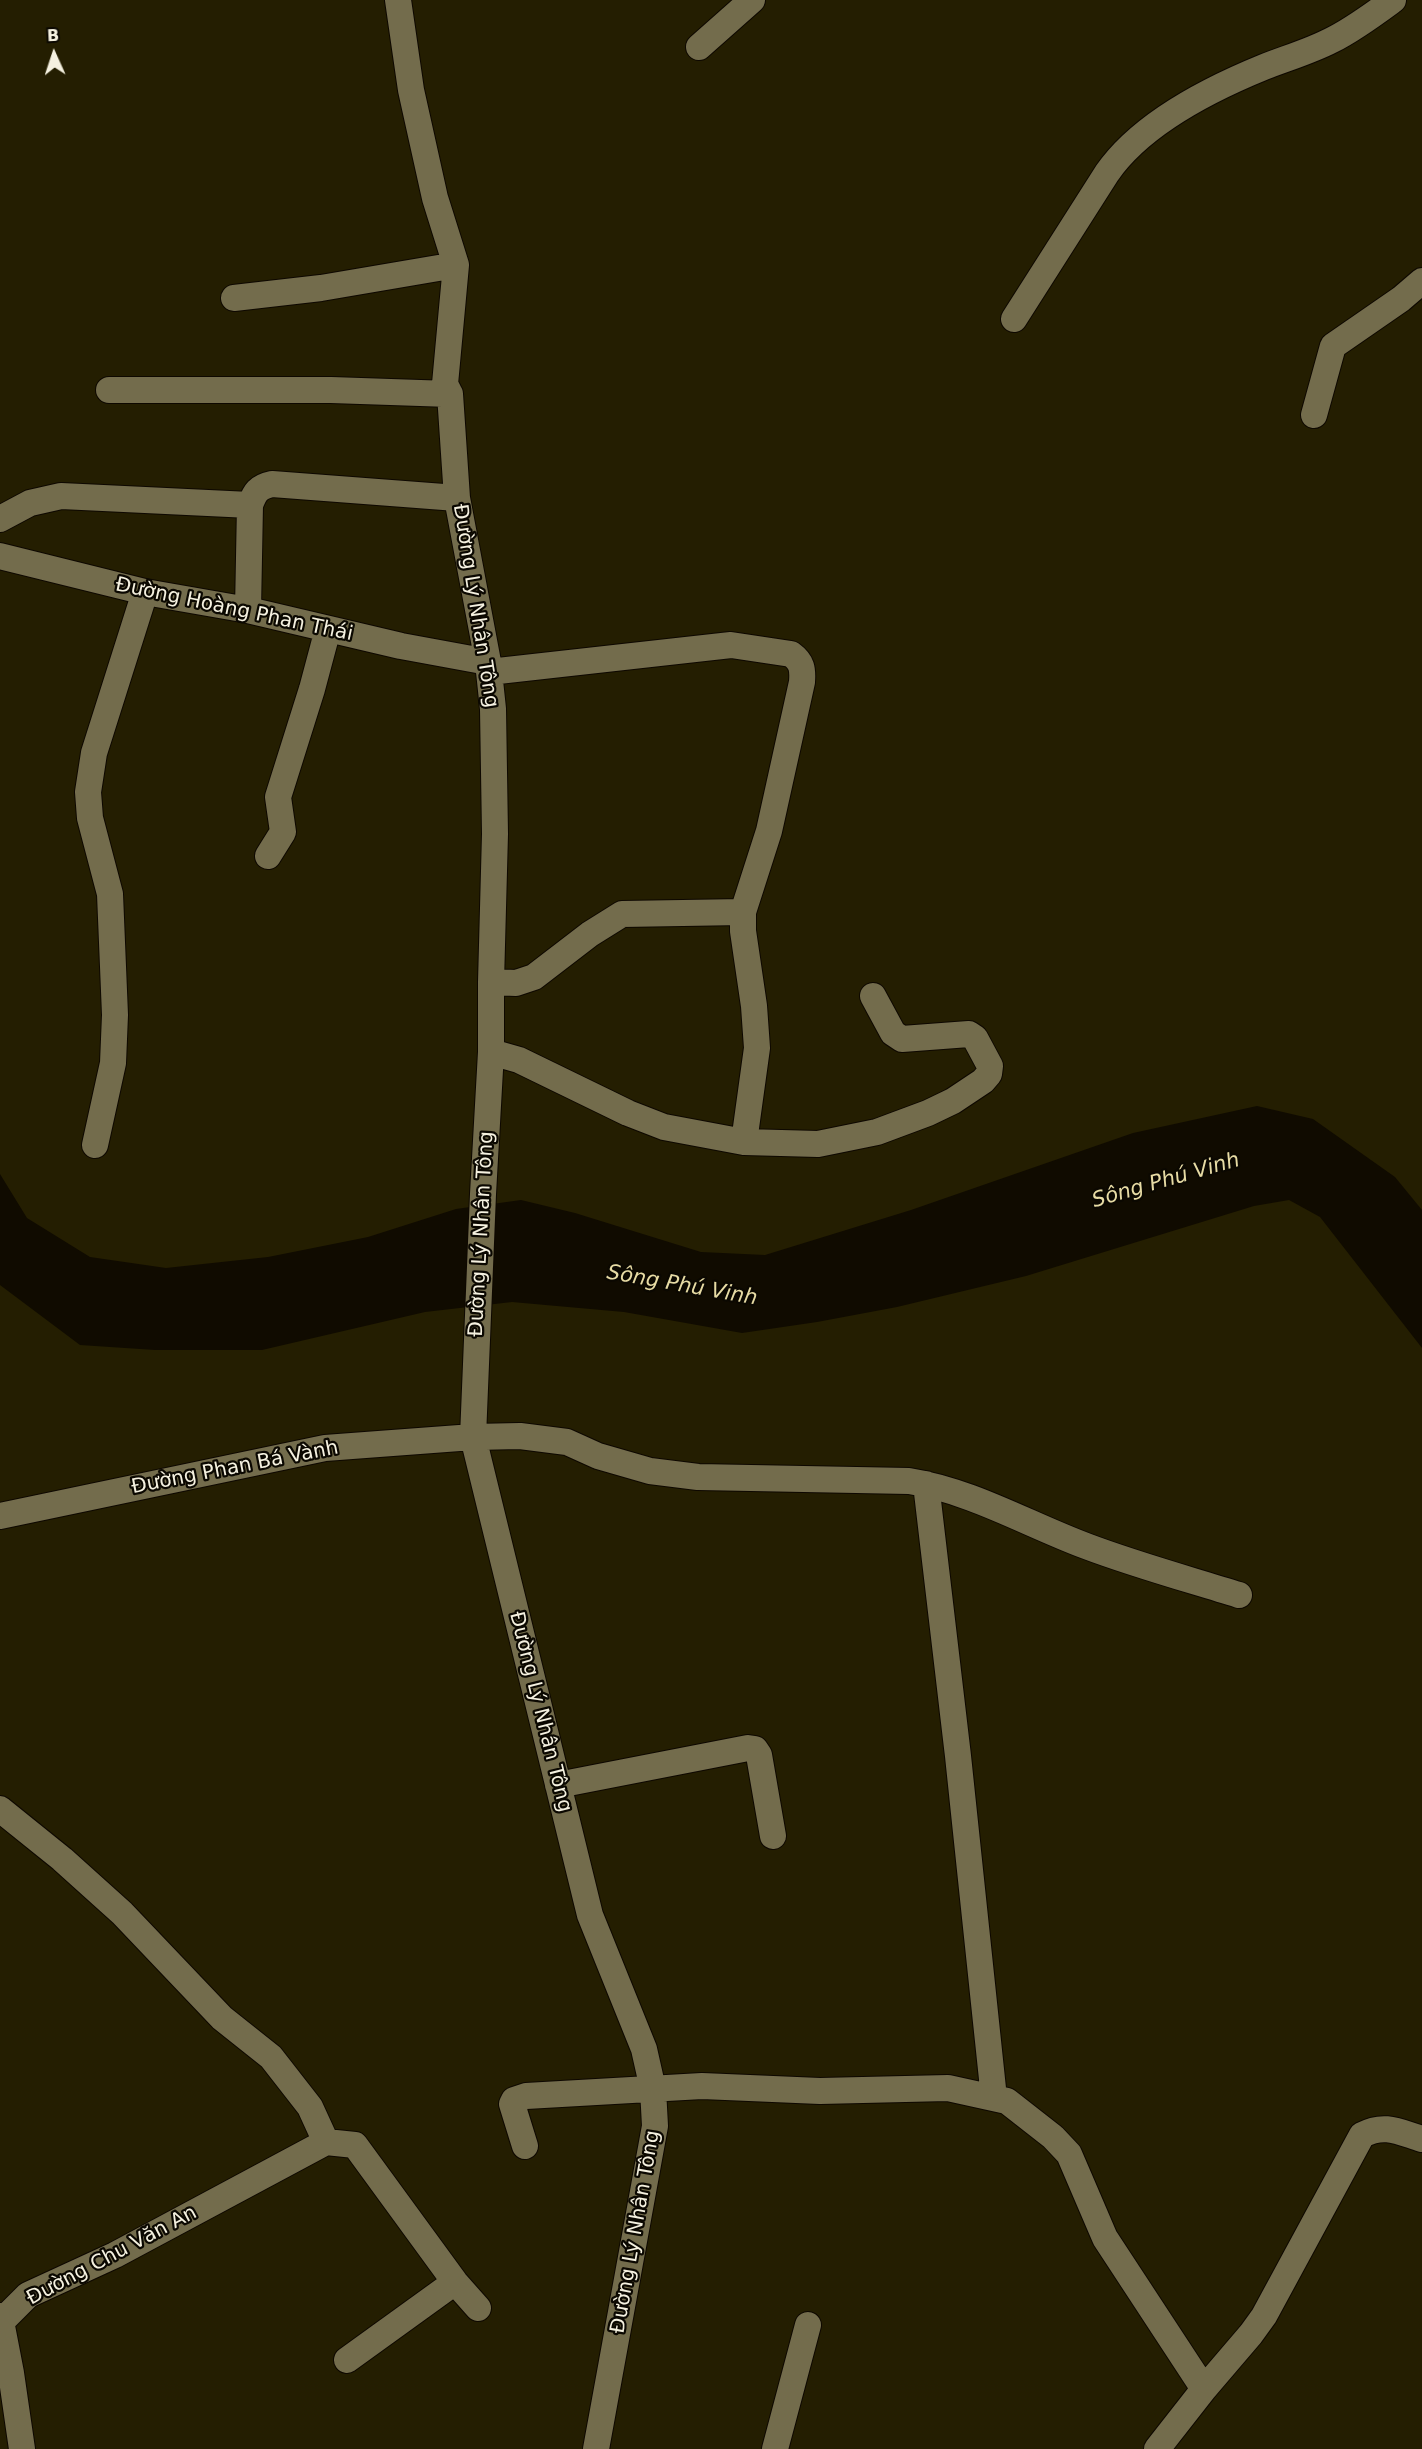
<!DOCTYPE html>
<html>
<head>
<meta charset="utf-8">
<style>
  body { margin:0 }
  #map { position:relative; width:1422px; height:2449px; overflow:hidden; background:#241e01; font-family:"DejaVu Sans",sans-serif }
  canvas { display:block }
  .north { position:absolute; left:24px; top:24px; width:60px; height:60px; -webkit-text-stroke:4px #0b0801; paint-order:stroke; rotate:357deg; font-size:16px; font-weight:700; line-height:24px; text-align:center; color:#f5f1e0 }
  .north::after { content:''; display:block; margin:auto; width:21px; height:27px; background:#f5f1e0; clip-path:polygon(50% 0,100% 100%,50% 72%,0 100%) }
</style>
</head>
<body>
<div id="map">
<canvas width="1422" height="2449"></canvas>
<div class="north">B</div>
</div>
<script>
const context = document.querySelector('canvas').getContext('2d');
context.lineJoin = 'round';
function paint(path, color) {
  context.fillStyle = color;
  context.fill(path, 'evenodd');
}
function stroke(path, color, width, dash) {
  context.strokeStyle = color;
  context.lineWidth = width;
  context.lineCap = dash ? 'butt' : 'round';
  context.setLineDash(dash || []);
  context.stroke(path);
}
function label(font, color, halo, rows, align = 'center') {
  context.font = font + ' "DejaVu Sans",sans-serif';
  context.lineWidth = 4.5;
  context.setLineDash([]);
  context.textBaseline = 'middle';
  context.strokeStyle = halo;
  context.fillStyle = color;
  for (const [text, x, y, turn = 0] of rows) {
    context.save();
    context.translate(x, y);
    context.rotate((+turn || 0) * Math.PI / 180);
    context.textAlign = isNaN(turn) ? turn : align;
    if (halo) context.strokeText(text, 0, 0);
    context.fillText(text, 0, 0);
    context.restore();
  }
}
const water = new Path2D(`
  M1257,1106L1313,1119L1395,1177L1422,1210V1348L1320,1217L1289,1200L1254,1206L1026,1276L897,1307L817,1322L742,1333L624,1312L512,1302L425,1312L262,1350H155L80,1345L0,1285V1174L27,1218L90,1257L166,1268L268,1257L368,1237L456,1209L521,1200L575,1213L701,1252L765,1255L911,1210L1133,1133Z`);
const minor = new Path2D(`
  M398,0L411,90L435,198L456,265L445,384L450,394L457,498L488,662L493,709L495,834L491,982V1052L483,1194L473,1437L590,1915L644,2049L653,2089L655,2126L596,2449
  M699,47L752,0
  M234,298L321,288L456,265
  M1014,319L1107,173C1141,124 1210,89 1264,67C1287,58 1311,51 1332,40C1354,29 1374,14 1393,0
  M109,390H331L450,394
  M1314,415L1333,346L1401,299L1422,281
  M0,519L30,503L61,496L250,505
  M0,556L145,592L248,610L401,646L488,662
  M248,610L250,505C255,492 258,487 272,484L457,498
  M489,672L731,645L791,654C802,662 803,669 802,682L769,831L743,912V931L754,1006L757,1048L744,1142
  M268,856L283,832L278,797L312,689L328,629
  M491,982L516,983L534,977L590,934L622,914L743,912
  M491,1052L519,1060L628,1113L664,1127L744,1142L818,1144L877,1132L928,1113L953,1101L983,1081L989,1074L990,1066L975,1038L969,1034L902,1039L893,1033L873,996
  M95,1145L113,1063L115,1015L110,894L90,818L88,792L94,753L145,592
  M926,1484L958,1756L994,2098
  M0,1516L325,1448L473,1437L520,1436L567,1442L598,1456L650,1471L698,1477L909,1481C972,1491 1027,1524 1086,1546C1136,1565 1188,1579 1239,1595
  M558,1785L748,1748L755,1749L759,1755L773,1836
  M0,1809L62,1859L122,1913L222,2018L271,2057L310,2107L326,2142
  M525,2146L512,2104L514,2100L526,2096L702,2086L820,2091L948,2088L1007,2101L1053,2137L1069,2154L1105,2238L1204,2389
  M0,2316L11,2373L22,2449
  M1,2322L28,2295L115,2255L326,2142L355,2145L455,2282L478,2308
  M347,2360L455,2282
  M775,2449L808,2325
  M1157,2449L1204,2389L1251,2334L1264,2316L1362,2135C1385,2123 1399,2132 1422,2139`);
const streetNames = [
  ["Đường Lý Nhân Tông",475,606,81],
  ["Đường Hoàng Phan Thái",234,610,12],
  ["Đường Lý Nhân Tông",482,1234,-87],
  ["Đường Phan Bá Vành",235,1468,-11],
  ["Đường Lý Nhân Tông",540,1712,76],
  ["Đường Lý Nhân Tông",636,2232,-80],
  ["Đường Chu Văn An",112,2256,-28]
];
const waterNames = [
  ["Sông Phú Vinh",1166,1181,-16],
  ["Sông Phú Vinh",682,1286,10]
];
paint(water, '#100b00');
stroke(minor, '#0e0800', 28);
stroke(minor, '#736c4c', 26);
label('20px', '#f5f1e0', '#0b0801', streetNames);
label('italic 21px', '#e7dba4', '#0b0801', waterNames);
</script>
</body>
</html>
